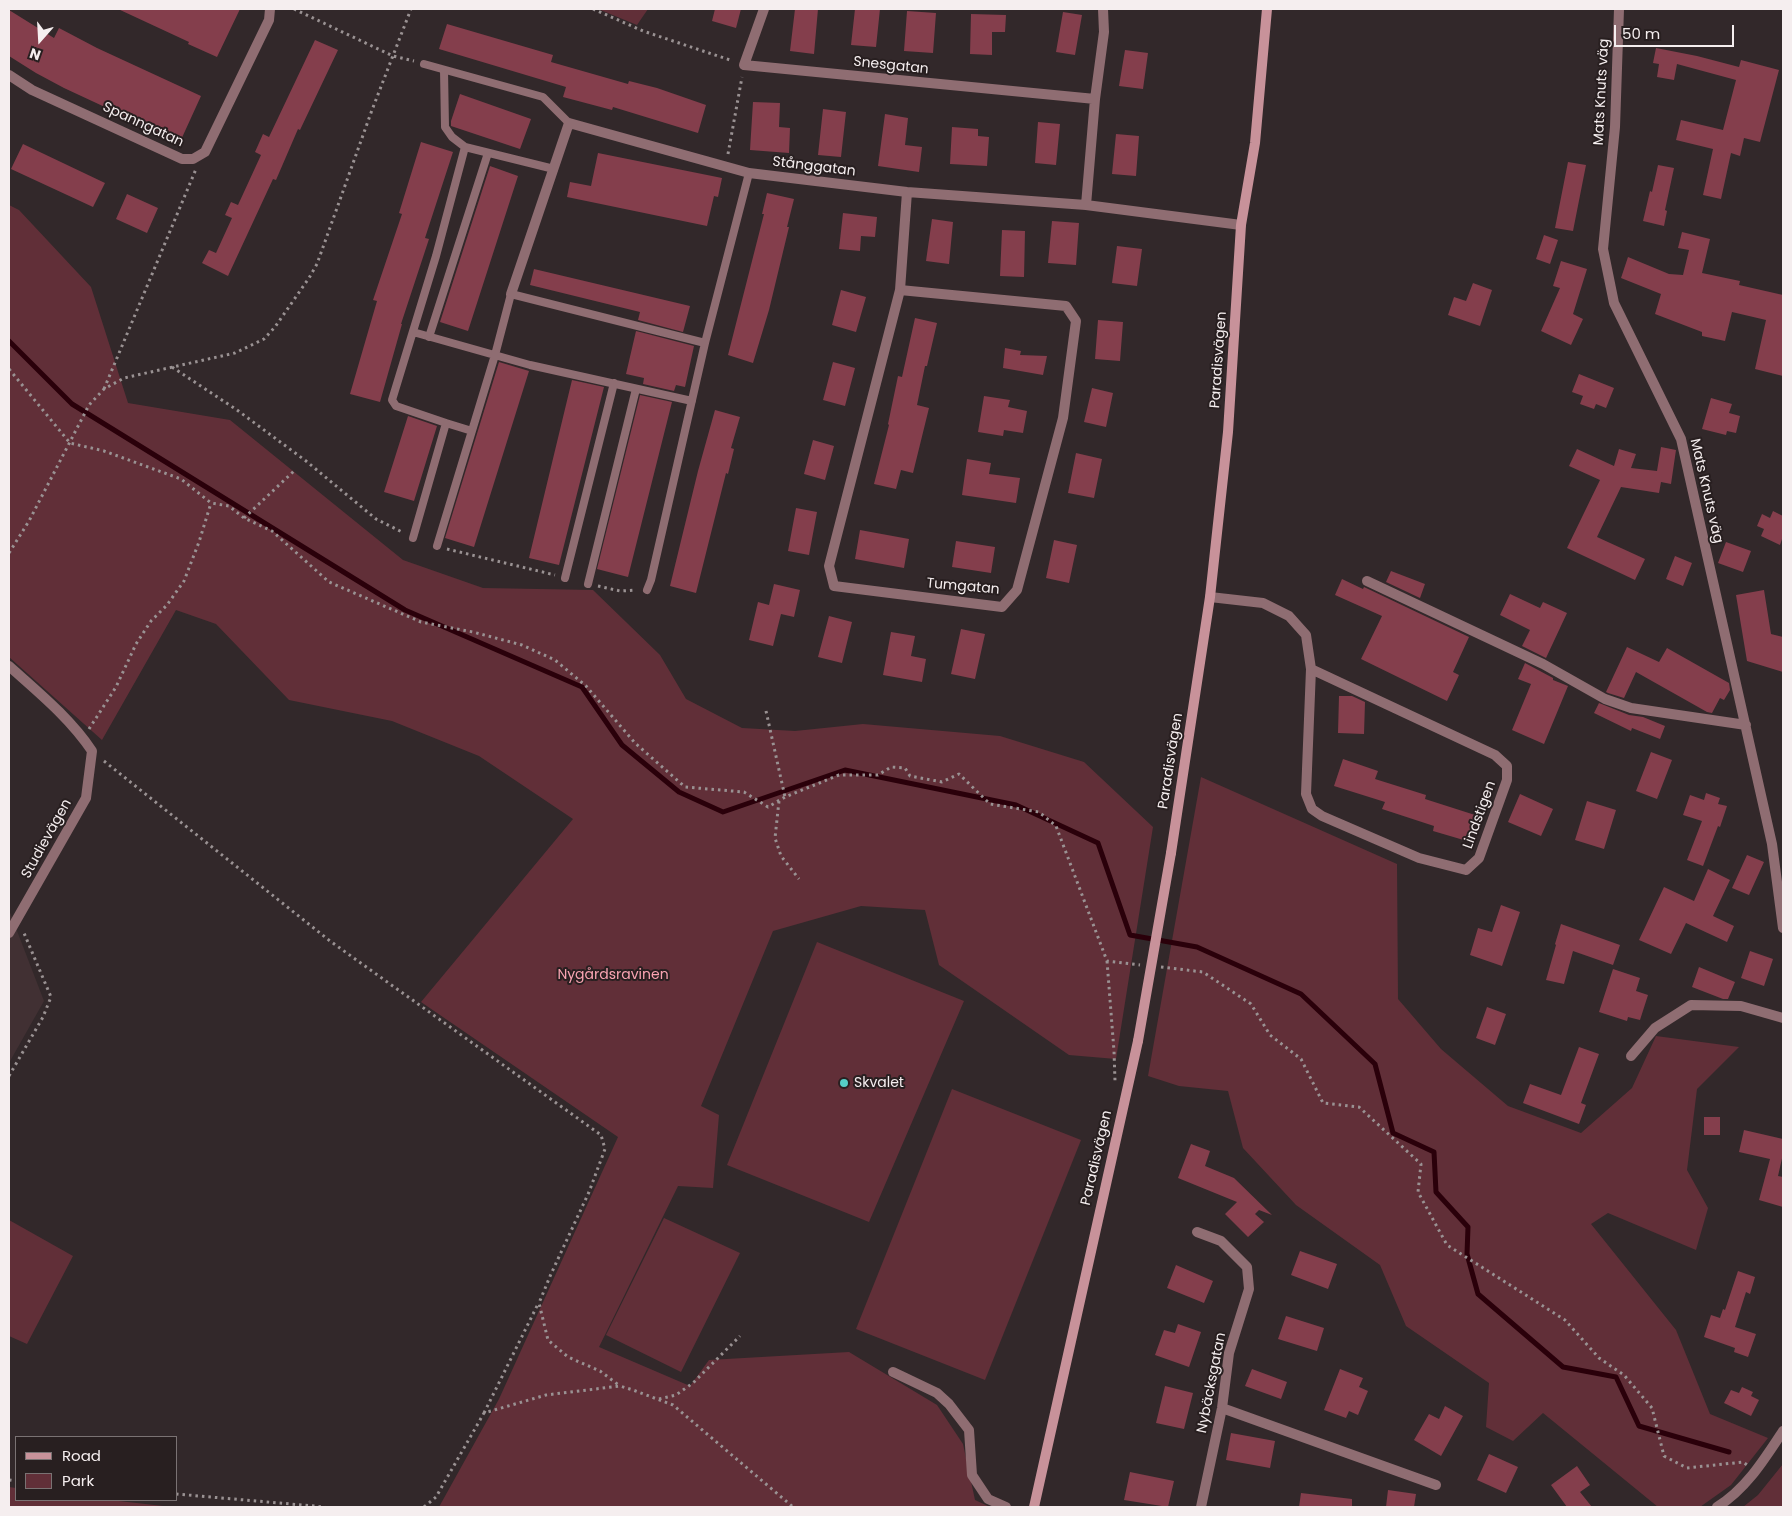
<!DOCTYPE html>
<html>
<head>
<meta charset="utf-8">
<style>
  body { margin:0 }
  #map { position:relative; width:1792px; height:1516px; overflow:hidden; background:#32282a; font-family:Poppins,sans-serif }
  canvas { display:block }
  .frame { position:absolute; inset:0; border:10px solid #f5eeef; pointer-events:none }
  .legend { position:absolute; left:15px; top:1436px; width:162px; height:65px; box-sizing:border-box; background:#281f20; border:1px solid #7a7273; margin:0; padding:6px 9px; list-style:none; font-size:15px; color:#f5eeef }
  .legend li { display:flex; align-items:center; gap:10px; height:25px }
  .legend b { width:25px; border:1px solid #7a7273 }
  .north { position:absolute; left:15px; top:15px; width:50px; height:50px; -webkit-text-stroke:4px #281f20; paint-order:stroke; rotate:199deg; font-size:14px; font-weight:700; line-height:20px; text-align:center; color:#f5eeef }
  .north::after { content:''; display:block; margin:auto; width:18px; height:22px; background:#f5eeef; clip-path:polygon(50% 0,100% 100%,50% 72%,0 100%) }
  .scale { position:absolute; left:1614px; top:25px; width:120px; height:22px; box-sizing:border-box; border:2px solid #f5eeef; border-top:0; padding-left:6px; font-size:15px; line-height:18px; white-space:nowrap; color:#f5eeef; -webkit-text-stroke:4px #281f20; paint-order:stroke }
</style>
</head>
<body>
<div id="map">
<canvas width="1792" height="1516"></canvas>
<div class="frame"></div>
<ul class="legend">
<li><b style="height:6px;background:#c8929a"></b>Road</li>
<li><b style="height:14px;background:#612f38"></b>Park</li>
</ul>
<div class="north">N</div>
<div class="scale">50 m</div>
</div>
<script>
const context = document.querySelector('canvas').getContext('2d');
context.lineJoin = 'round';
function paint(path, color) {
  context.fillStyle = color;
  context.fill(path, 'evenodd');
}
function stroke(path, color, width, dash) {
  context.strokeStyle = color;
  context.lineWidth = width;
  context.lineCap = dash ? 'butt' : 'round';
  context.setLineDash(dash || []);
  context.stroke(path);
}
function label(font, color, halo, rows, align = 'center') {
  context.font = font + ' Poppins,sans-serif';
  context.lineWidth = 4;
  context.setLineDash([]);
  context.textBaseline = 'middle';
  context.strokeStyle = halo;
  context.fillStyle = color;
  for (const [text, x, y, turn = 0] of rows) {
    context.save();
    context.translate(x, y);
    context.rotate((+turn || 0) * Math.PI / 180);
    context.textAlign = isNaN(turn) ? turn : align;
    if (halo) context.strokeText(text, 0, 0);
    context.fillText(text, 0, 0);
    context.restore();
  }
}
const built = new Path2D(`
  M9,910L44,1001L9,1063Z`);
const green = new Path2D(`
  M598,9H648L637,25Z
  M9,205L19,210L91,287L128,403L230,420L403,560L483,588L593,590L660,655L686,699L742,728L795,731L863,724L1000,736L1084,762L1153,827L1116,1059L1069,1055L939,965L925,910L861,906L773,931L701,1106L719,1115L713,1188L678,1186L599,1347L690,1386L709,1360L849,1352L937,1405L963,1444L975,1500L990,1507H439L499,1399L618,1137L421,1002L573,819L479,756L392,721L289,700L216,624L176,610L102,740L9,657Z
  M1201,777L1397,864L1398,999L1441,1049L1508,1106L1581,1133L1632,1088L1656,1036L1739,1047L1697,1089L1687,1170L1708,1208L1696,1250L1608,1213L1591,1224L1676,1330L1710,1414L1768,1438L1731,1485L1700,1507H1658L1543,1413L1513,1441L1486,1427L1489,1383L1406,1326L1380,1265L1296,1205L1243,1148L1228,1091L1179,1086L1148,1076Z
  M817,942L964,1001L869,1222L727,1165Z
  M952,1089L1081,1140L985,1380L856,1329Z
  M664,1218L740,1253L681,1372L606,1335Z
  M9,1220L73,1256L27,1344L9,1336Z
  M1783,1464V1507H1743L1758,1495Z
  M9,1487L16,1488V1500H110L172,1507H9Z`);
const stream = new Path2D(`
  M9,341L72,404L405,610L582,687L622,745L679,792L723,812L845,770L1016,805L1098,843L1130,935L1197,947L1301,994L1375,1064L1393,1133L1434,1152L1436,1192L1468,1227L1467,1254L1478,1294L1563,1367L1616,1377L1639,1426L1729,1452`);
const building = new Path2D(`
  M118,9H240L217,57L188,44L189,42Z
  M715,9H741L736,28L712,21Z
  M795,9H818L814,54L790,51Z
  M855,9H880L876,47L851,45Z
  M9,10L54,38L59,28L97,48L201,96L180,142L64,88L36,73L9,56Z
  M907,11L936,13L933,53L904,51Z
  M1063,12L1082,15L1075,55L1056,52Z
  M971,14L1006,15L1005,32H992V55L970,54Z
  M447,24L553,55L551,62L628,84L629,81L657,88L706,105L698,133L613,107L612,110L563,97L566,87L439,49Z
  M315,40L338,50L300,130L298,129L276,180L273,179L228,276L202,263L209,250L216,253L232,218L225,215L231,202L238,205L261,155L255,152L263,134L269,137Z
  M1656,48L1697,56L1739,67L1741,60L1779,70L1760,142L1744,138L1740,156L1731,153L1721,199L1703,195L1713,149L1676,140L1681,120L1723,130L1736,80L1677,64L1674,80L1657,77L1659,64L1653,63Z
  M1125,50L1148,53L1143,89L1119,86Z
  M460,94L531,119L520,149L451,126V121Z
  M753,102L780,103L779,127L790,128L789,153L750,150Z
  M823,109L846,112L841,157L818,155Z
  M885,114L908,118L905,145L922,147L919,172L878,166Z
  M1038,122L1060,124L1056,165L1035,163Z
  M952,127L978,129V136L989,137L987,166L950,164Z
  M1116,134L1139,136L1136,176L1112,174Z
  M421,142L453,152L425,238L429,239L401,324H402L380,402L350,394L377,301L373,300L402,214L399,213Z
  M23,144L105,183L93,207L11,169Z
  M598,153L722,178L718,197L714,196L707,226L567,197L570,182L591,186Z
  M1568,162L1586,165L1573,231L1555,228Z
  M1658,165L1674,168L1665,210L1667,211L1664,226L1643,221L1650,191L1652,192Z
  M490,166L518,176L468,331L440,322Z
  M767,193L794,199L787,227H789L769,310L753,363L728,355L764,214H762Z
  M127,194L158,208L147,233L116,219Z
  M843,213L877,217L875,237L861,236L860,251L839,249Z
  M932,219L953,222L949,264L926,261Z
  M1052,221L1079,223L1076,265L1048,263Z
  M1002,230L1025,231L1024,277L1000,276Z
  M1682,232L1710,239L1702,273L1740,281L1739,285L1783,295V376L1755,369L1766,320L1732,312L1725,341L1702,336V332L1655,314L1661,294L1621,278L1628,257L1669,274L1683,275L1689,250L1678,248Z
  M1544,235L1558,240L1550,264L1536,259Z
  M1117,246L1142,249L1137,286L1112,283Z
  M1561,261L1587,269L1573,314L1583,319L1571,345L1541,331L1560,288L1553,286Z
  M534,269L690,306L683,332L638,320L640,312L530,285Z
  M1473,283L1492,290L1480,326L1448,315L1454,297L1466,301Z
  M841,290L866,297L856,332L832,325Z
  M915,318L937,323L927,366H925L917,405L929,408L913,473L901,470L896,489L874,484L889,425L888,424L898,376L902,377Z
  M1098,320L1123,322L1120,361L1095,359Z
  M636,331L694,346L685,387L676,385L674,391L643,384L644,378L626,374Z
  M1005,348L1021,351L1020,355L1047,356L1043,375L1003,368Z
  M499,362L529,371L474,547L445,538Z
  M833,362L855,368L845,406L823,400Z
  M1579,374L1614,388L1606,408L1596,404L1594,409L1580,404L1583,396L1572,392Z
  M572,380L604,387L559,565L529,558Z
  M1092,388L1113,393L1106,427L1084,422Z
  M640,395L672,402L628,577L597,569Z
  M984,396L1010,400L1008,407L1027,411L1023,433L1004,430L1003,436L978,432Z
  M1711,398L1732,404L1729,413L1740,416L1736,433L1727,431L1726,435L1702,429Z
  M715,410L740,417L731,448L734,449L728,474L726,473L696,593L670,586L698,471Z
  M408,416L437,426L414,501L384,492Z
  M813,440L834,446L825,480L804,474Z
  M1661,447L1676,450L1671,484L1661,482L1659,493L1621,487L1597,537L1645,559L1635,580L1567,548L1600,480L1569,466L1577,449L1614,466L1619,449L1636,454L1631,468L1657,471Z
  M1076,453L1102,459L1094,498L1068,493Z
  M967,459L991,463L989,474L1020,478L1016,503L962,495Z
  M796,508L817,512L809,555L788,551Z
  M1773,511L1783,516V536L1780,545L1761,536L1764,529L1757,526L1762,514L1770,518Z
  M860,530L909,539L904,568L855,559Z
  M1054,540L1077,545L1069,583L1046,578Z
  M956,541L995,547L991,573L952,567Z
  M1726,542L1751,551L1743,572L1718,563Z
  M1675,556L1692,563L1683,586L1666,579Z
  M1391,571L1425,584L1420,598L1386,582Z
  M1342,579L1363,589L1364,587L1469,637L1453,672L1459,675L1447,701L1361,659L1382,616L1335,595Z
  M774,584L800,590L794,617L781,614L773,646L749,640L758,602L769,605Z
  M1764,590L1771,634L1783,637V672L1747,661L1736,595Z
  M1510,594L1540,608L1543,602L1567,613L1546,658L1522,646L1530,630L1500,615Z
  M829,616L852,622L842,663L818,657Z
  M961,629L985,634L975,679L951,674Z
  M891,632L915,636L911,656L926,659L922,682L883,675Z
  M1627,647L1659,662L1667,648L1729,683L1730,690L1724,700L1720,698L1712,713L1707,712L1636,672L1624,698L1608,693L1606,692Z
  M1525,663L1553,678V680L1568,686L1544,744L1512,730L1531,684L1518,679Z
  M1339,696H1352L1365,702L1364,734L1338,733Z
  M1599,703L1629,715L1643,717L1665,726L1660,739L1632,728L1631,731L1594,713Z
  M1651,752L1672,760L1657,799L1636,791Z
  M1343,759L1378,771L1375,779L1426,795L1425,799L1475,815L1467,841L1433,831L1434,826L1382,809L1385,802L1334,786Z
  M1706,793L1720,798L1718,804L1727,806L1720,827L1718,826L1703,866L1687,860L1702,821L1683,815L1690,795L1704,800Z
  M1520,794L1553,809L1541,836L1508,822Z
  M1587,801L1616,810L1604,849L1575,840Z
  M1747,855L1764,862L1749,895L1732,888Z
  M1708,869L1730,880L1713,916L1734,926L1727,942L1686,923L1671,954L1639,940L1664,887L1694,901Z
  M1501,905L1520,912L1502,966L1470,955L1478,928L1492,932Z
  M1561,924L1620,945L1613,965L1573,951L1564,984L1546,980L1556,945L1555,944Z
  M1750,951L1773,959L1764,986L1741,978Z
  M1699,967L1735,982L1728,999H1723L1692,987Z
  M1613,969L1640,978L1636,991L1648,995L1640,1020L1628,1017L1627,1021L1599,1012Z
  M1487,1007L1506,1014L1495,1045L1476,1038Z
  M1579,1047L1599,1054L1581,1103L1586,1105L1579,1124L1523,1103L1530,1084L1561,1095Z
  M1704,1117H1720V1135H1704Z
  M1744,1130L1783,1139V1154L1778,1176L1783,1177V1207L1759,1200L1770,1159L1739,1152Z
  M1191,1144L1210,1151L1205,1166L1234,1178L1272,1215L1259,1210L1255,1214L1264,1222L1248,1237L1225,1214L1237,1202L1178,1178Z
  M1300,1251L1337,1264L1328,1289L1291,1275Z
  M1176,1265L1213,1281L1204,1303L1167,1288Z
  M1738,1271L1755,1277L1750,1294L1746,1292L1735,1327L1756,1334L1748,1357L1734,1352L1735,1348L1704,1337L1711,1315L1720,1318L1723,1309L1725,1310Z
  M1286,1316L1324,1328L1317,1351L1278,1339Z
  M1178,1324L1201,1332L1189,1367L1155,1355L1164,1330L1175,1333Z
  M1252,1369L1287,1382L1281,1399L1245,1386Z
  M1340,1369L1363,1378L1359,1387L1368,1391L1358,1415L1349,1411L1346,1418L1324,1410Z
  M1165,1386L1193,1393L1184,1429L1156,1423Z
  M1742,1387L1753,1392L1751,1396L1759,1400L1751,1416L1724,1403L1731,1390L1739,1393Z
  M1445,1406L1463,1416L1441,1456L1414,1440L1429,1414L1439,1419Z
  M1231,1433L1275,1441L1270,1468L1226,1460Z
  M1489,1454L1518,1467L1506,1493L1477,1480Z
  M1577,1466L1590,1485L1580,1492L1592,1507H1567L1551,1485Z
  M1130,1472L1174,1481L1168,1507L1124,1500Z
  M1388,1490L1416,1494L1414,1507H1386Z
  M1301,1493L1352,1499V1507H1299Z`);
const path = new Path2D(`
  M294,9L393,56L414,61
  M593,9L643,31L733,61
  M728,154L742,77
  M172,367L237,410L306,461L376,519L404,533
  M9,369L70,443L104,451L181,479L211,503L229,506L244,518L272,531L329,582L421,622L473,632L522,645L555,660L586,686L635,743L685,787L744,792L768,807L785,797L839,775H878L891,767L905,768L910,776L942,782L959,774L990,804L1039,812L1056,826L1107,961L1140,965
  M104,389L196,169
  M244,518L294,471
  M447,549L555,575
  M9,553L29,521L89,405L104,389L124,378L235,353L264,339L275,327L309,278L317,264L372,110L411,9
  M598,586L620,591L636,590
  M766,711L785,797
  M89,729L116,687L136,644L151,621L167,605L184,581L199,542L211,503
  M104,761L330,941L601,1135L605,1149L589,1192L551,1274L539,1303L548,1340L568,1357L600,1371L620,1386
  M779,801L775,838L781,856L799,879
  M1107,961L1114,1051L1115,1081
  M1161,967L1203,972L1251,1004L1270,1035L1301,1059L1323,1103L1359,1107L1421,1164L1418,1192L1447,1245L1565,1320L1599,1358L1624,1375L1652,1408L1664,1456L1687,1468L1743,1462L1747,1465
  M9,1076L43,1017L51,997L24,933
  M659,1399L676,1395L693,1383L740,1336
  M484,1413L538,1304
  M9,1480L16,1481
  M176,1494L325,1507
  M424,1507L436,1497L484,1413L546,1395L620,1386L633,1390L673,1405L793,1507`);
const lane = new Path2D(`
  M424,64L543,97L569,123
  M444,70L445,127L452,137L465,147L436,256L392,400L396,406L446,423
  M465,147L554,169
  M413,332L530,365L692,401
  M429,337L488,153
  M413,538L446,423L472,431
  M437,546L495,355L511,294L705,343
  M565,578L614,383
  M588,584L636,389
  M647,590L651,580L705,343L749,173`);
const street = new Path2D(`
  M764,9L744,65L1095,99
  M1619,9L1615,127L1603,249L1614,303L1681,439L1772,844L1783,928
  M9,75L32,90L182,159H193L205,152L269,20L270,9
  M1086,205L1095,99L1104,32L1103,9
  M900,290L829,566L834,586L1002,607L1017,590L1063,418L1076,321L1066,306L900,290L907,192
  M511,294L569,123L749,173L907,192L1086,205L1241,225
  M1367,581L1543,664L1605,699L1631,708L1746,725
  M1210,597L1263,603L1289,616L1306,635L1311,669L1306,794L1312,809L1322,816L1419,858L1466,870L1479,858L1507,780V766L1495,755L1311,669
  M9,666C38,692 70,718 92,751L86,798L9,933
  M1631,1056L1655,1028L1691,1005L1741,1006L1783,1018
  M1197,1232L1221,1241L1247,1267L1249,1289L1229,1353L1222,1408L1201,1507
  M893,1372L937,1393L949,1404L969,1430L972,1475L988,1499L1006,1507
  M1222,1408L1436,1485
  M1717,1507C1746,1489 1764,1460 1783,1431`);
const secondary = new Path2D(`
  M1171,853L1210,597L1228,432L1241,225L1255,143L1267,9
  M1034,1507L1138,1041`);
const secondaryBridge = new Path2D(`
  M1138,1041L1171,853`);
const markers = [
  [844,1083,5,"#55cec6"]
];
const streetNames = [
  ["Snesgatan",891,66,6],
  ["Mats Knuts väg",1602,92,-87],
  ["Spanngatan",143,125,25],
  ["Stånggatan",814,167,7],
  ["Paradisvägen",1219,360,-86],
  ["Mats Knuts väg",1706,491,77],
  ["Tumgatan",963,587,5],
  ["Paradisvägen",1171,761,-81],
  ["Lindstigen",1480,815,-70],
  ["Studievägen",47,839,-61],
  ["Paradisvägen",1097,1158,-77],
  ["Nybäcksgatan",1212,1383,-79]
];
const parkNames = [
  ["Nygårdsravinen",613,975]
];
const poiNames = [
  ["Skvalet",854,1083]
];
paint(built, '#413033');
paint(green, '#612f38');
stroke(stream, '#2a000a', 5);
paint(building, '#843e4c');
stroke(path, '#9a9293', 3, [2.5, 4]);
stroke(lane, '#8f6d72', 8);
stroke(street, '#8f6d72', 10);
stroke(secondary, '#c8929a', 10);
stroke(secondaryBridge, '#c8929a', 10);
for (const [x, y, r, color] of markers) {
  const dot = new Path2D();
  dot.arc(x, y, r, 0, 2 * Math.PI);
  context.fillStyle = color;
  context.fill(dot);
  stroke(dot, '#281f20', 2);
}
label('14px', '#f5eeef', '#281f20', streetNames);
label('14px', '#f8a3b1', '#281f20', parkNames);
label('14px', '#f5eeef', '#281f20', poiNames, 'left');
</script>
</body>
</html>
